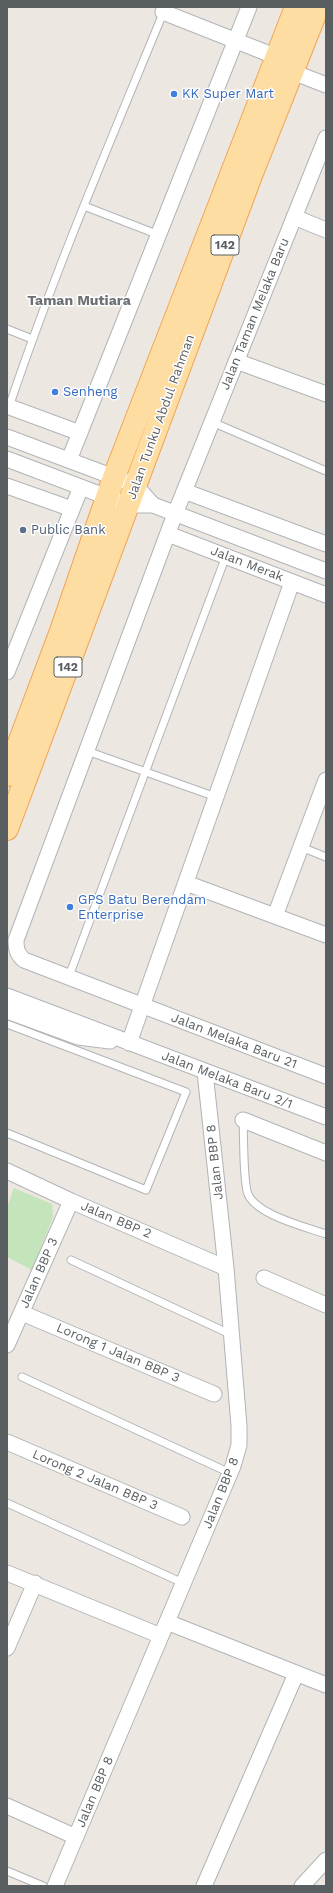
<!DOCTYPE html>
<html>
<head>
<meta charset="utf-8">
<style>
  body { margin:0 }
  #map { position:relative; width:333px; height:1893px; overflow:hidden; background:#ece7e0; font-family:"Work Sans",sans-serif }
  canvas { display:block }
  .frame { position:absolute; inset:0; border:8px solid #595e61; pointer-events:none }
</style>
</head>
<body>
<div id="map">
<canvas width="333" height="1893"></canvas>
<div class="frame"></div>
</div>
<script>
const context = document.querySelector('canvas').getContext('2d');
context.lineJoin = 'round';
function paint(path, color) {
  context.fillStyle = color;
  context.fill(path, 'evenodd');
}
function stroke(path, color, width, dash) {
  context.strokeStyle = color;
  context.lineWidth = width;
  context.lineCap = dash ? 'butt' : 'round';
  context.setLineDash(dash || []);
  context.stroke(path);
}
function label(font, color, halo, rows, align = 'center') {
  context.font = font + ' "Work Sans",sans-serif';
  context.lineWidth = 3;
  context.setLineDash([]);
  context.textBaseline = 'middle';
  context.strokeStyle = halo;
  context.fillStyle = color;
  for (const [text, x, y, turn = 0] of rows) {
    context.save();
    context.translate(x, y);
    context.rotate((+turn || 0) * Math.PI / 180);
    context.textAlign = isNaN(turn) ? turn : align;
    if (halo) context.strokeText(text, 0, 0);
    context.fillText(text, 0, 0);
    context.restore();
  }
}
const green = new Path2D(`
  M14,1188L52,1204L53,1217L32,1270L7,1257V1207Z`);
const service = new Path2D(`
  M84,206L159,235
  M7,329L32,339
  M9,407C54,273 110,142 164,11
  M212,422L326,471
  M87,751L216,797
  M301,847L326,857
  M69,976L226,556
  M7,1024L186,1092L146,1190L7,1133
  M243,1120C244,1141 243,1172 247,1191C252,1214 306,1227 326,1234
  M71,1260L232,1335
  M22,1377L230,1473
  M7,1503L183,1583
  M7,1871L43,1886`);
const minor = new Path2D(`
  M163,12L277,57
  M293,72L326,85
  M326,138L175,514L16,940C16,949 17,954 24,960L326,1076
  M294,217L326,230
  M236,361L326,394
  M7,406L80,433
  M7,437L135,485L153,505
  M7,459L128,505H153L326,571
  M69,460L249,7
  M7,486L72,509
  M184,491L326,544
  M168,534L326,595
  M7,672L81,487
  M186,883L326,935
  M275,916L326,780
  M7,996L326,1117
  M7,1011L78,1037L110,1041
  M129,1043L292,582
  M243,1120L326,1153
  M7,1171L71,1201L226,1268
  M264,1278L326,1305
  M22,1313L214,1394
  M7,1345L71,1201
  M7,1442L182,1517
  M7,1573L161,1636
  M167,1622L326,1685
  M7,1648L35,1583
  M7,1806L76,1837
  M55,1886L233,1466L239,1445V1426L226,1268L205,1072
  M204,1886L296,1674
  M302,1886L326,1860`);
const primary = new Path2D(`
  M7,775L61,631L114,477L296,7
  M7,829L252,173L318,7`);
const markers = [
  [174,94,4,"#3f7fe0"],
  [55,392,4,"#3f7fe0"],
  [23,530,4,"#5c6f8a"],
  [70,907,4,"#3f7fe0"]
];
const shields = [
  [225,245,28],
  [68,667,28]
];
const shieldNames = [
  ["142",225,245],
  ["142",68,667]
];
const shopNames = [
  ["KK Super Mart",182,94],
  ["Senheng",63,392],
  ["GPS Batu Berendam",78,900],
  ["Enterprise",78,915]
];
const streetNames = [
  ["Jalan Taman Melaka Baru",255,314,-68],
  ["Jalan Tunku Abdul Rahman",161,417,-70],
  ["Jalan Merak",247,564,21],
  ["Jalan Melaka Baru 21",234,1041,21],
  ["Jalan Melaka Baru 2/1",227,1080,21],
  ["Jalan BBP 8",215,1162,-96],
  ["Jalan BBP 2",116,1220,23],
  ["Jalan BBP 3",39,1273,-66],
  ["Lorong 1 Jalan BBP 3",118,1353,23],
  ["Lorong 2 Jalan BBP 3",95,1480,23],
  ["Jalan BBP 8",221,1493,-68],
  ["Jalan BBP 8",95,1792,-67]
];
const serviceNames = [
  ["Public Bank",31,530]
];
const neighbourhoodNames = [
  ["Taman Mutiara",79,301]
];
paint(green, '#c4e4bc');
stroke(service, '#b1b4b8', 9);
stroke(minor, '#b1b4b8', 17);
stroke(primary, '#f0a655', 24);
stroke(service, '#fff', 7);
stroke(minor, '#fff', 15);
stroke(primary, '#fedda2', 22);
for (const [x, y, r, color] of markers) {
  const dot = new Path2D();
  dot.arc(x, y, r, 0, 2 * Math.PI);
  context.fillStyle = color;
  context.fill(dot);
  stroke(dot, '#fff', 1.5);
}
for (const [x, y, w] of shields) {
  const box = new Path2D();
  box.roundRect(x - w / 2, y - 10, w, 20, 3);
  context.fillStyle = '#fff';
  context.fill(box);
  stroke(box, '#595e61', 1);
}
label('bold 12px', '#595e61', null, shieldNames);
label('13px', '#366cbe', '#fff', shopNames, 'left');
label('13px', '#595e61', '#fff', streetNames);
label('13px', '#4e5e75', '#fff', serviceNames, 'left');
label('bold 14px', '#6a7073', '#fff', neighbourhoodNames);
</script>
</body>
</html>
